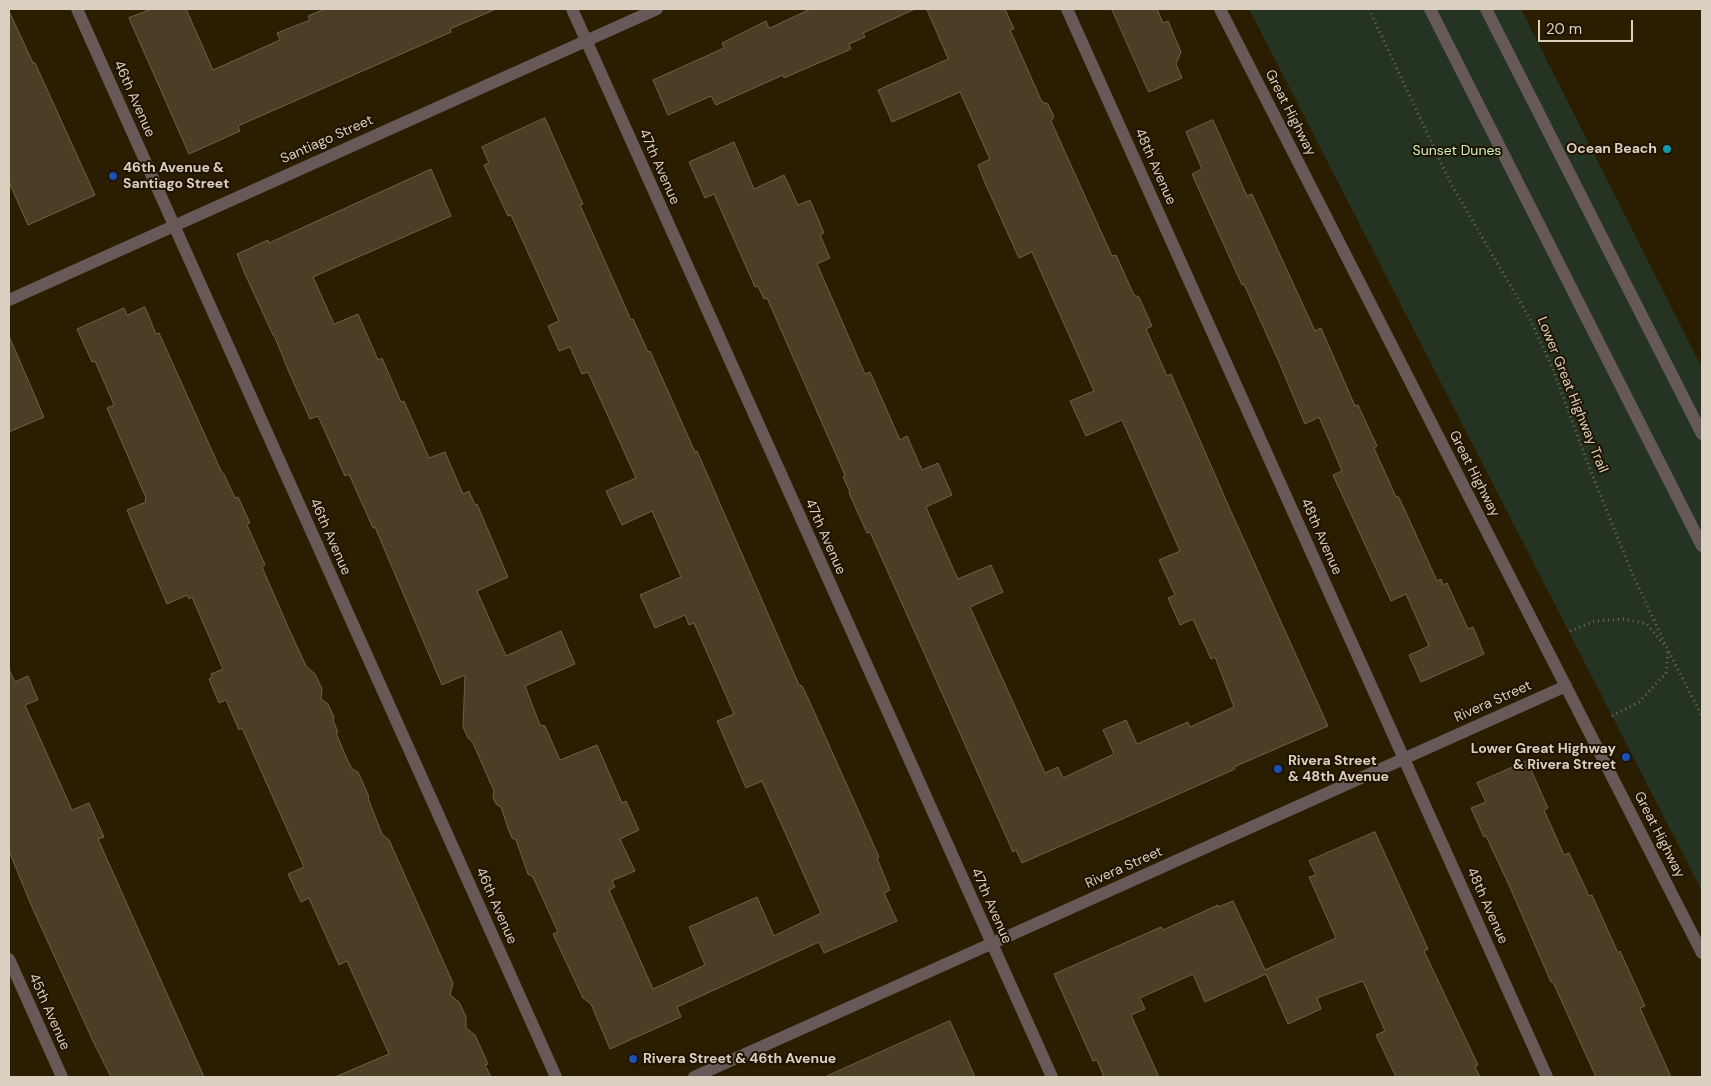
<!DOCTYPE html>
<html>
<head>
<meta charset="utf-8">
<style>
  body { margin:0 }
  #map { position:relative; width:1711px; height:1086px; overflow:hidden; background:#2b1d00; font-family:"DM Sans",sans-serif }
  canvas { display:block }
  .frame { position:absolute; inset:0; border:10px solid #dad0c0; pointer-events:none }
  .scale { position:absolute; left:1538px; top:20px; width:95px; height:22px; box-sizing:border-box; border:2px solid #dad0c0; border-top:0; padding-left:6px; font-size:15px; line-height:18px; white-space:nowrap; color:#dad0c0; -webkit-text-stroke:4px #1f1401; paint-order:stroke }
</style>
</head>
<body>
<div id="map">
<canvas width="1711" height="1086"></canvas>
<div class="frame"></div>
<div class="scale">20 m</div>
</div>
<script>
const context = document.querySelector('canvas').getContext('2d');
context.lineJoin = 'round';
function paint(path, color) {
  context.fillStyle = color;
  context.fill(path, 'evenodd');
}
function stroke(path, color, width, dash) {
  context.strokeStyle = color;
  context.lineWidth = width;
  context.lineCap = dash ? 'butt' : 'round';
  context.setLineDash(dash || []);
  context.stroke(path);
}
function label(font, color, halo, rows, align = 'center') {
  context.font = font + ' "DM Sans",sans-serif';
  context.lineWidth = 4;
  context.setLineDash([]);
  context.textBaseline = 'middle';
  context.strokeStyle = halo;
  context.fillStyle = color;
  for (const [text, x, y, turn = 0] of rows) {
    context.save();
    context.translate(x, y);
    context.rotate((+turn || 0) * Math.PI / 180);
    context.textAlign = isNaN(turn) ? turn : align;
    if (halo) context.strokeText(text, 0, 0);
    context.fillText(text, 0, 0);
    context.restore();
  }
}
const green = new Path2D(`
  M1249,9H1521L1702,368V891Z`);
const building = new Path2D(`
  M152,9H186L213,70L280,40L277,33L310,20L308,16L325,9H496L450,29L451,32L238,126L240,131L189,154L129,18Z
  M811,9H915L863,33L865,37L849,44L851,49L784,78L783,75L716,105L711,96L668,115L653,80L724,48L722,43L766,21L769,28Z
  M927,9H1005L1014,29L1010,30L1042,102L1048,104L1054,117L1051,121L1112,256L1116,255L1134,295L1139,297L1152,326L1146,329L1167,376L1171,374L1229,507L1328,726L1234,767L1235,769L1154,805L1022,863L1016,850L1013,852L908,617L870,532L867,533L849,493L850,492L843,477L845,475L767,298L764,299L758,286L755,287L714,194L705,198L689,162L734,142L754,189L784,175L798,205L810,200L824,233L820,235L830,258L817,264L865,374L870,372L900,440L907,436L922,470L938,463L952,495L926,507L955,573L958,579L991,565L1003,592L970,607L1045,773L1058,767L1063,778L1114,754L1103,730L1126,720L1137,744L1188,722L1190,727L1234,707L1215,657L1211,659L1193,619L1180,625L1168,598L1175,595L1159,560L1180,551L1122,420L1086,436L1070,401L1094,391L1032,252L1019,258L985,183L978,165L990,159L960,92L892,122L878,90L948,59Z
  M1112,9H1157L1163,23L1168,21L1181,52L1176,64L1182,78L1149,92Z
  M9,11L33,63H35L95,195L28,225L9,182Z
  M545,118L583,204L580,205L631,320L633,319L648,352L650,351L695,452L697,451L799,685L802,686L808,698L879,857L877,858L890,890L884,893L897,921L824,953L819,942L677,1007L681,1017L610,1049L591,1004L583,998L553,934L558,932L533,877L528,874L516,840L512,838L508,828L501,807L496,804L493,797L494,791L473,743L468,738L463,727L465,675L442,685L375,527L373,528L349,474L345,476L318,416L310,419L289,372L274,335H273L245,274L237,254L268,240L269,243L431,169L451,216L313,277L334,324L358,314L378,360L382,358L401,402L404,401L429,458L445,452L463,494L469,491L475,505L477,504L508,577L477,591L506,656L561,631L575,664L525,686L540,725L545,726L560,760L597,745L622,803L626,801L639,830L620,839L635,871L612,881L615,887L609,890L653,989L705,965L689,927L757,897L774,936L821,913L762,781L746,788L717,721L734,714L694,623L689,625L685,615L655,628L640,595L681,577L652,511L622,525L606,491L636,478L588,372L582,374L570,347L559,351L548,326L559,321L511,215L508,216L484,165L489,163L482,147Z
  M1213,120L1247,196L1252,194L1315,331L1321,328L1355,406L1358,405L1377,446L1374,448L1396,497L1398,496L1403,506L1437,581L1441,579L1443,585L1447,583L1468,629L1473,627L1484,654L1421,682L1409,655L1429,646L1406,594L1391,601L1333,475L1342,471L1319,417L1305,424L1279,362L1244,284L1242,285L1192,174L1202,169L1186,132Z
  M145,307L156,334L159,333L222,473L224,474L235,498L238,497L250,523L247,525L265,565L262,567L288,627L306,666L315,674L322,689L321,699L328,704L334,717L333,720L338,732L336,733L347,759L352,769L358,772L369,797L368,798L382,834L389,840L453,983L450,995L459,1002L466,1017V1028L475,1035L488,1064L485,1065L491,1077H335L389,1054L347,961L339,965L309,898L301,902L288,874L304,867L242,728L239,730L226,700L219,703L209,679L212,677L211,674L223,669L192,597L189,599L187,595L167,604L127,510L146,502L145,499L146,498L107,408L114,405L95,361L92,362L77,329L124,308L127,315Z
  M9,336L44,417L9,432Z
  M9,669L15,682L28,676L38,700L25,705L72,810L89,803L104,837L98,839L204,1077H111L93,1041L32,907L9,851Z
  M1527,761L1548,808L1544,810L1564,855L1569,853L1589,896L1592,895L1618,953L1620,951L1645,1006L1640,1008L1671,1077H1596L1553,982H1551L1509,885L1486,836L1484,837L1471,808L1486,802L1477,783Z
  M1375,832L1428,949L1424,951L1478,1065L1475,1067L1480,1077H1396L1376,1035L1385,1031L1363,981L1317,998L1321,1009L1288,1024L1266,974L1205,1002L1193,974L1140,998L1145,1009L1131,1015L1159,1077H1104L1097,1060L1093,1061L1054,974L1161,927L1163,930L1218,905V907L1233,901L1265,970L1336,938L1309,877L1316,875L1309,861Z
  M950,1021L975,1077H825Z`);
const path = new Path2D(`
  M1369,9L1451,184L1530,319L1552,367L1588,464L1632,573L1668,650L1702,716
  M1570,631L1595,621L1625,619L1647,624L1665,646
  M1612,716L1639,702L1666,673L1668,652`);
const pedestrian = new Path2D(`
  M1430,9L1702,546
  M1486,9L1702,434`);
const minor = new Path2D(`
  M77,9L556,1077
  M572,9L1052,1077
  M1067,9L1547,1077
  M9,300L657,9
  M9,959L62,1077
  M694,1077L1566,686`);
const tertiary = new Path2D(`
  M1220,9L1702,953`);
const markers = [
  [1667,149,5,"#0f9aa8"],
  [113,176,5,"#1a4fb4"],
  [1626,757,5,"#1a4fb4"],
  [1278,769,5,"#1a4fb4"],
  [633,1059,5,"#1a4fb4"]
];
const streetNames = [
  ["46th Avenue",134,99,66],
  ["Great Highway",1290,113,63],
  ["Santiago Street",327,140,-24],
  ["47th Avenue",659,167,66],
  ["48th Avenue",1155,167,66],
  ["Lower Great Highway Trail",1572,395,68],
  ["Great Highway",1474,474,63],
  ["46th Avenue",330,537,66],
  ["47th Avenue",825,537,66],
  ["48th Avenue",1321,537,66],
  ["Rivera Street",1493,702,-24],
  ["Great Highway",1659,835,63],
  ["Rivera Street",1124,868,-24],
  ["46th Avenue",496,906,66],
  ["47th Avenue",991,906,66],
  ["48th Avenue",1487,906,66],
  ["45th Avenue",49,1012,66]
];
const poiNames = [
  ["Ocean Beach",1657,149,"right"],
  ["46th Avenue &",123,168],
  ["Santiago Street",123,184],
  ["Lower Great Highway",1616,749,"right"],
  ["& Rivera Street",1616,765,"right"],
  ["Rivera Street",1288,761],
  ["& 48th Avenue",1288,777],
  ["Rivera Street & 46th Avenue",643,1059]
];
const parkNames = [
  ["Sunset Dunes",1457,151]
];
paint(green, '#253323');
paint(building, '#4a3e26');
stroke(building, '#716143', 1);
stroke(path, '#756952', 3, [1, 4]);
stroke(pedestrian, '#675958', 12);
stroke(minor, '#675958', 12);
stroke(tertiary, '#675958', 12);
for (const [x, y, r, color] of markers) {
  const dot = new Path2D();
  dot.arc(x, y, r, 0, 2 * Math.PI);
  context.fillStyle = color;
  context.fill(dot);
  stroke(dot, '#1f1401', 2);
}
label('14px', '#dad0c0', '#1f1401', streetNames);
label('bold 14px', '#dad0c0', '#1f1401', poiNames, 'left');
label('14px', '#cbf0c4', '#1f1401', parkNames);
</script>
</body>
</html>
